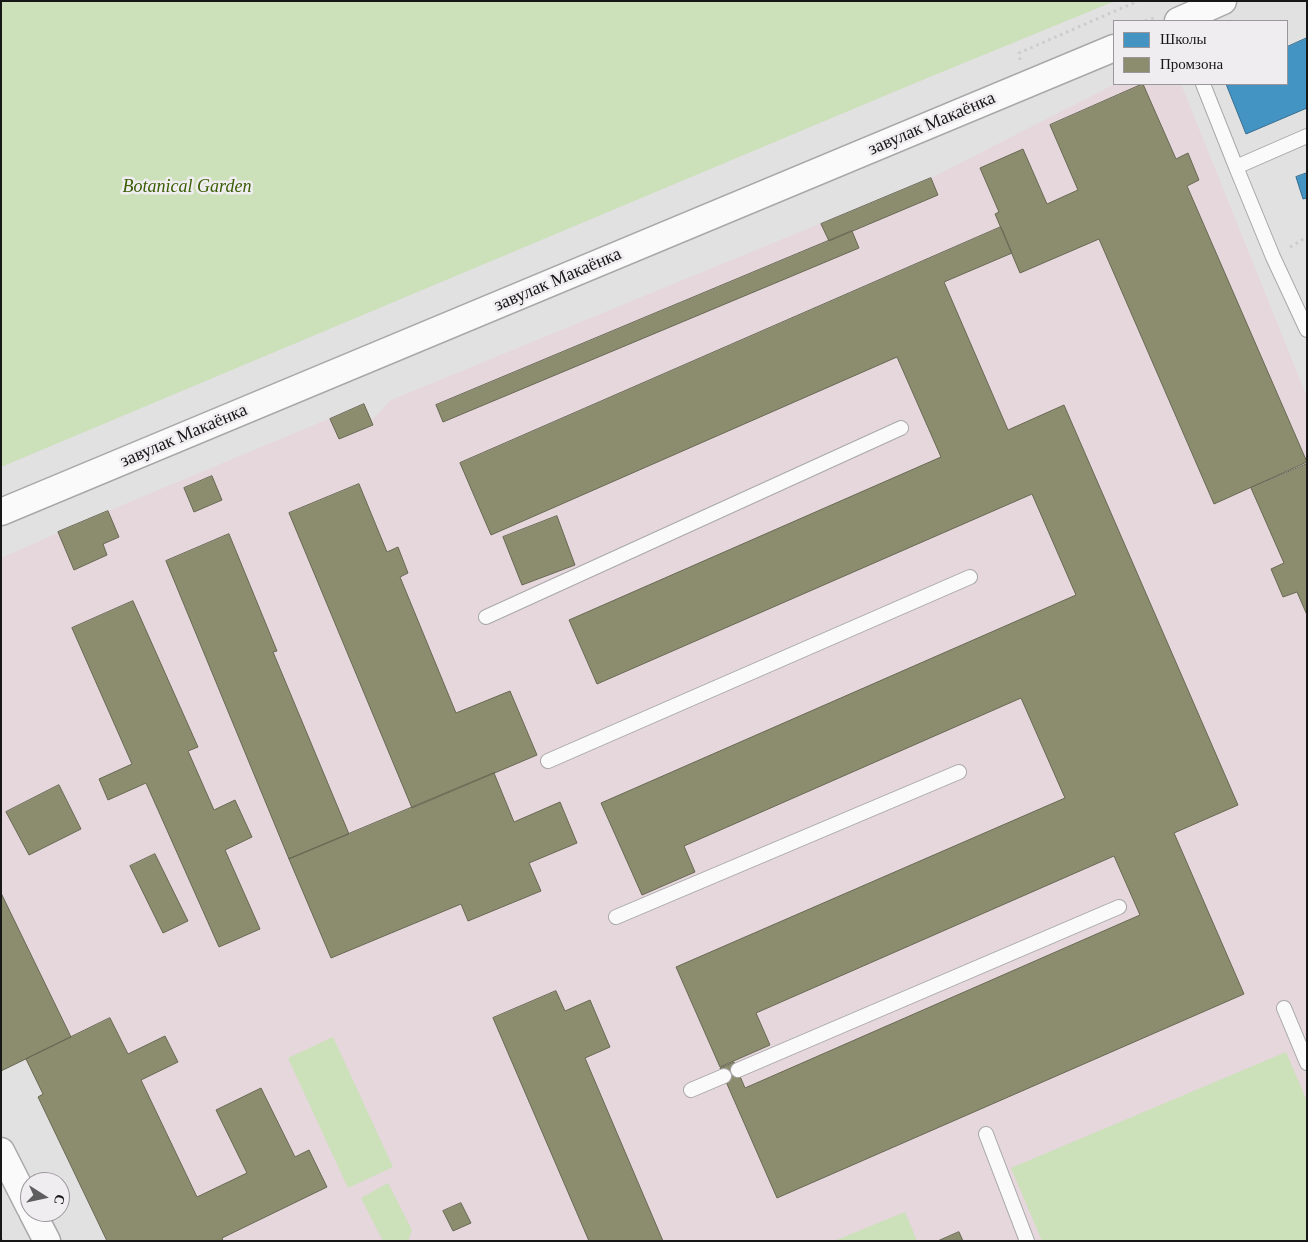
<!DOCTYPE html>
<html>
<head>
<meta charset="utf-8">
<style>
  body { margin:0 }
  #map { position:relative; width:1308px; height:1242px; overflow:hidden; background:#e2e1e2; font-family:"Times New Roman",serif }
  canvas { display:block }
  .frame { position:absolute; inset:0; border:2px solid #181718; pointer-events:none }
  .legend { position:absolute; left:1113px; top:20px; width:175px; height:65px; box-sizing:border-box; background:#f0edf0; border:1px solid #9a979a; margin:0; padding:6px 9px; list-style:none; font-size:15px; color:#181718 }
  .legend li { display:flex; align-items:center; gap:10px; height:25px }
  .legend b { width:25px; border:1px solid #9a979a }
  .north { position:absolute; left:20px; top:1172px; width:50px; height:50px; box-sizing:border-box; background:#f0edf0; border:1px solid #9a979a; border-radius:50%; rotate:100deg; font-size:14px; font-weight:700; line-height:20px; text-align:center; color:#181718 }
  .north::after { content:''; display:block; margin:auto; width:18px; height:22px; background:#5f5e5f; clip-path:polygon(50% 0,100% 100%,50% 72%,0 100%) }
</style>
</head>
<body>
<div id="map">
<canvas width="1308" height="1242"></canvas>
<div class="frame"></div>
<ul class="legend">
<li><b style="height:14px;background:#4393c3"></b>Школы</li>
<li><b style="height:14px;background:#8c8c6e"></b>Промзона</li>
</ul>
<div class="north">С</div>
</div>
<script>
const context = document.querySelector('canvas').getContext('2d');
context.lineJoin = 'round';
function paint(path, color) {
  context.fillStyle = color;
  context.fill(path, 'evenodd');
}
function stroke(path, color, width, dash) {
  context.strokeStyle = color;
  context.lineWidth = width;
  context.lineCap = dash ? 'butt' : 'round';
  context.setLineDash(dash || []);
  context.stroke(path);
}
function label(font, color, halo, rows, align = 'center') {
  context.font = font + ' "Times New Roman",serif';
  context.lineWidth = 5;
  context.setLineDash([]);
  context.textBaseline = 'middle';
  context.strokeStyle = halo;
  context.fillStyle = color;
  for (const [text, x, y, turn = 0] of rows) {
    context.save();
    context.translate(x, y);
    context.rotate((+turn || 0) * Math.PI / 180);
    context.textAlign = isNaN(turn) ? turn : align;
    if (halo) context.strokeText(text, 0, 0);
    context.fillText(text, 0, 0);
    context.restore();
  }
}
const industrial = new Path2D(`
  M1115,84H1181L1307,397V1241H107L38,1097L43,1094L27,1059L1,1071V558L108,511L364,404L372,420L391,400L931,178Z`);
const green = new Path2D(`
  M1,1H1115L908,86L1,467Z
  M333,1037L393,1167L348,1188L288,1058Z
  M1286,1052L1307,1101V1241H1042L1011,1168Z
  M388,1183L412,1230L408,1241H383L361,1198Z
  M905,1212L917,1241H834Z`);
const schools = new Path2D(`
  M1307,38V108L1246,134L1226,84H1287V47Z
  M1307,173V198L1303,199L1296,177Z`);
const industry = new Path2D(`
  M1143,84L1176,159L1188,153L1199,180L1187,186L1307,462L1214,504L1099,239L1020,273L995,214L999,212L980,168L1023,149L1047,204L1078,190L1050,125Z
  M931,178L938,195L829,241L821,224Z
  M1001,227L1012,253L944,282L1008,430L1064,405L1238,805L1174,833L1244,994L777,1198L720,1068L734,1062L745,1088L1140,915L1114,856L756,1013L770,1045L720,1067L676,967L1065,798L1021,698L684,846L695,872L642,895L601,803L1076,595L1032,494L597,684L569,620L941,457L897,357L491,535L460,463Z
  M852,231L859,248L443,422L436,405Z
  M364,404L373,425L339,439L330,419Z
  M1307,464V615L1297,592L1283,597L1271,569L1284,563L1251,488Z
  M212,476L222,500L194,512L184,488Z
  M359,484L387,552L398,547L408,573L400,577L456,713L510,691L537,755L412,808L289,513Z
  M108,511L119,537L103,544L107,555L74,570L58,532Z
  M557,516L575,565L522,585L503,537Z
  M229,534L277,651L273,652L349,834L289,859L166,561Z
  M133,601L198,747L188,751L214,810L235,800L252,837L225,850L260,929L219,947L146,783L108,800L99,779L132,764L72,628Z
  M494,773L514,822L560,802L577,843L529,863L541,891L468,921L461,904L331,958L289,859Z
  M59,785L81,829L29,855L6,812Z
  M155,854L188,921L163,933L130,866Z
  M1,893L71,1037L1,1071Z
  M556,991L565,1011L590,1000L610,1047L585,1058L663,1241H589L493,1018Z
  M110,1018L128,1054L165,1036L178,1062L141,1080L197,1197L247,1173L216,1110L261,1088L295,1157L309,1150L327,1187L222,1238L223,1241H107L38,1097L43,1094L26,1059Z
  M461,1203L471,1223L453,1231L443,1211Z
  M959,1232L963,1241H938Z`);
const path = new Path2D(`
  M1145,21L1154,18
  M1020,60L1019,53L1138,1
  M1290,247L1307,237
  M1,1239L2,1241`);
const service = new Path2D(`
  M1203,84L1236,167L1307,136
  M1236,167L1273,257L1307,330
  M486,617L901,428
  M548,761L970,577
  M616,917L959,772
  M1284,1008L1307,1063
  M738,1070L1119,907
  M691,1090L724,1076
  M986,1134L1027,1241`);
const minor = new Path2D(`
  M1178,21L1223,1
  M1,512L1114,48
  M1,1151L30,1208
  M32,1212L47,1241`);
const streetNames = [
  ["завулак Макаёнка",932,124,-23],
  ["завулак Макаёнка",558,280,-23],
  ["завулак Макаёнка",184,436,-23]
];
const parkNames = [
  ["Botanical Garden",187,187]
];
paint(industrial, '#e5d7dc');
paint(green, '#cce0ba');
paint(schools, '#4393c3');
stroke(schools, '#366e90', 1);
paint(industry, '#8c8c6e');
stroke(industry, '#696954', 1);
stroke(service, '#a9a8a9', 16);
stroke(minor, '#a9a8a9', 29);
stroke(path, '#cdcccd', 3, [2.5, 4]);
stroke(service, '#fbfafb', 14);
stroke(minor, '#fbfafb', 26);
label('18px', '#181718', '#f0edf0', streetNames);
label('italic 18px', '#3a5e03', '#f0edf0', parkNames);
</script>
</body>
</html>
